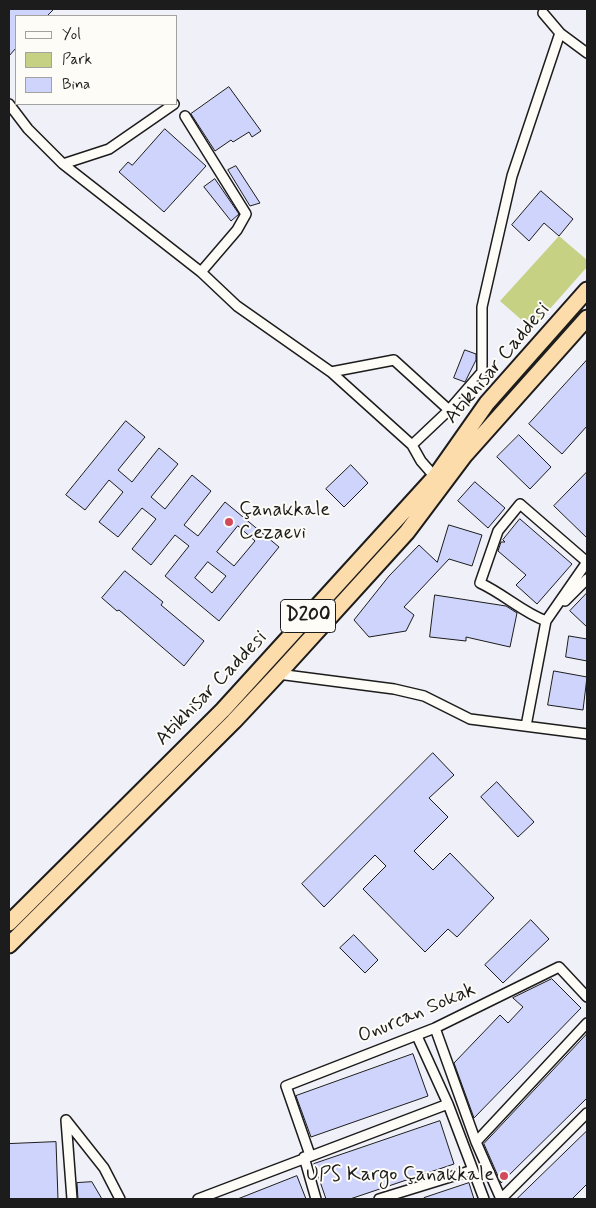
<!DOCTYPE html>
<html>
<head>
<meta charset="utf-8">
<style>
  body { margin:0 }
  #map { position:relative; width:596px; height:1208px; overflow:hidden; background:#eff0f8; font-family:Mynerve,sans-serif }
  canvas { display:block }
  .frame { position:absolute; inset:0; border:10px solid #1c1c1c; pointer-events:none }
  .legend { position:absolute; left:15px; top:15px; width:162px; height:90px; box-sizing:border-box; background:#fdfcf7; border:1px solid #a3a29f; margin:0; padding:6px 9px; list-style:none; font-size:15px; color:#1c1c1c }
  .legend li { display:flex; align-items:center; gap:10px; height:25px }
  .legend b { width:25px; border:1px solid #a3a29f }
</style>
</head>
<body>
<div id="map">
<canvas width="596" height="1208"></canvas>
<div class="frame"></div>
<ul class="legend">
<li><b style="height:6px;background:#fdfcf7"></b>Yol</li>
<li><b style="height:14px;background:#c6d184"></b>Park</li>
<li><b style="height:14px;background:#ced4fc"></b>Bina</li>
</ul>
</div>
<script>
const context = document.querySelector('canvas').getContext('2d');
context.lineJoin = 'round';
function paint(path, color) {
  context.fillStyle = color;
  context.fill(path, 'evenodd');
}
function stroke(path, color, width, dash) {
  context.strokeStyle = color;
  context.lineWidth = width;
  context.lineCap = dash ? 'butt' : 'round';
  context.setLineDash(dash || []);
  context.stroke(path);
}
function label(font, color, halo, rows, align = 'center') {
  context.font = font + ' Mynerve,sans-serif';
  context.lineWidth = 4;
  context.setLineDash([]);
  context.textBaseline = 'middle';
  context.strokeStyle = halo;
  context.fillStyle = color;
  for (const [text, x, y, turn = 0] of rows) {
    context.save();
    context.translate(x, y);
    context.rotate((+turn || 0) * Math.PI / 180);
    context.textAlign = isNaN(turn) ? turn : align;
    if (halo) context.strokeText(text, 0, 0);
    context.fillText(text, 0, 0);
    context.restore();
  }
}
const green = new Path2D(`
  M559,236L587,260V267L532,329L500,301Z`);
const building = new Path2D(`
  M9,9H54L47,16H16V48L9,56Z
  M229,87L261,131L252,137L249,132L233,142L231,140L215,151L191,114Z
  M165,129L206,166L164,212L119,172L128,162L132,165Z
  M236,166L260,203L250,206L228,170Z
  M215,179L239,214L231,221L204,187Z
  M541,191L573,219L559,236L544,223L529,241L512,225Z
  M465,350L476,354V360L465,382L454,378Z
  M587,360V426L562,454L529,424Z
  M126,421L145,437L118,470L132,482L159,448L178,464L151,497L165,509L192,475L211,491L184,525L198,536L225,502L279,547L219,621L165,576L189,546L175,535L151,565L132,549L156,519L142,508L118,537L99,522L123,492L109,480L85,510L66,495ZM238,526L255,541L234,566L217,552ZM208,562L226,576L212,593L195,578Z
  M519,435L551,467L530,489L497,457Z
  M351,465L368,483L344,507L326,489Z
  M587,472V538L554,506Z
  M475,482L505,508L488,528L458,501Z
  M520,519L572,564L537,604L516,585L526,575L498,551L501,542H505L503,540Z
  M449,525L482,535L472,566L449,559L404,607L414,615L406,631L369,637L354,620L389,576L419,545L437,562Z
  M125,571L163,602L161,605L204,641L184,666L119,610L117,611L102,598Z
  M587,593V627L570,611Z
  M435,595L506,606L517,613L510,647L466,637V641L430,637Z
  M569,636L587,639V661L566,657Z
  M554,671L587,677L583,710L548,705Z
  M433,753L454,775L429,798L448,817L414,851L433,870L450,853L494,898L457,937L448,929L425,952L363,889L386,866L375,855L324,907L302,884Z
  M497,782L534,822L518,837L481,797Z
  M531,920L549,939L503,983L485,965Z
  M354,935L378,960L365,973L340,948Z
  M552,979L581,1008L474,1118L454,1063L500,1015L508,1023L523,1007L513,998Z
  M587,1034V1098L501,1183L484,1144Z
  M413,1054L428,1096L311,1137L296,1096Z
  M440,1121L454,1164L350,1199H326L314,1164Z
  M587,1131V1184L572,1199H517Z
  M56,1142L58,1199H9V1144Z
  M297,1176L306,1199H238Z
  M92,1182L102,1199H78L77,1183Z
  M469,1183L474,1199H424V1198Z`);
const minor = new Path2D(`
  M543,13L560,33L587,53
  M9,104L28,129L63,164L201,272L237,306L331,372L412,445
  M185,116L246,214L237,230L201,272
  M63,164L109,149L174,104
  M331,372L394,360L449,410L412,445L421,461L435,477
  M449,410L482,372V307L512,176L560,33
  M565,601L587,579
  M546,621C522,612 504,594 480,583L498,531L520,504L587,562
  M278,674L394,689L424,696L470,719L587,734
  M526,726L546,621L587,562
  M435,1028L476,1142L501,1199
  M417,1036L448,1104L484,1199
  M66,1120L104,1168L120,1199
  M66,1120L72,1199
  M476,1142L587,1023
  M310,1155L286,1086L435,1028L559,967L587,997
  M304,1157L316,1199
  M198,1199L448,1104
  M379,1199L473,1170
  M501,1199L587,1113`);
const trunk = new Path2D(`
  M9,923L223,710L435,477L487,403L587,290
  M9,945L234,721L278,674L407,532L464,456L587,318`);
const markers = [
  [229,522,5,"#d1495b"],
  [504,1176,5,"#d1495b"]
];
const shields = [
  [308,616,55]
];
const shieldNames = [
  ["D200",308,616]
];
const streetNames = [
  ["Atikhisar Caddesi",498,364,-50],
  ["Atikhisar Caddesi",212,689,-46],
  ["Onurcan Sokak",417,1014,-23]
];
const poiNames = [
  ["Çanakkale",239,511],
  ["Cezaevi",239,534],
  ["UPS Kargo Çanakkale",494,1176,"right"]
];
paint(green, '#c6d184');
paint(building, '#ced4fc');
stroke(building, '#1c1c1c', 1);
stroke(minor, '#1c1c1c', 12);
stroke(trunk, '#1c1c1c', 19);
stroke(minor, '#fdfcf7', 9);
stroke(trunk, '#fddcac', 15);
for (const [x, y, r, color] of markers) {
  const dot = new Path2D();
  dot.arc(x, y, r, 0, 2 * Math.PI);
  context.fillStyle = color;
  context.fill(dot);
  stroke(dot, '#fdfcf7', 2);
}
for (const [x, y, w] of shields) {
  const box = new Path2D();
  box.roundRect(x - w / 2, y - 16.5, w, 33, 4);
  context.fillStyle = '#fdfcf7';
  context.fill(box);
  stroke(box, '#1c1c1c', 1);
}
label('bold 19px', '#1c1c1c', null, shieldNames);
label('20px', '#1c1c1c', '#fdfcf7', streetNames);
label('20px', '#1c1c1c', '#fdfcf7', poiNames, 'left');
</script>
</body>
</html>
